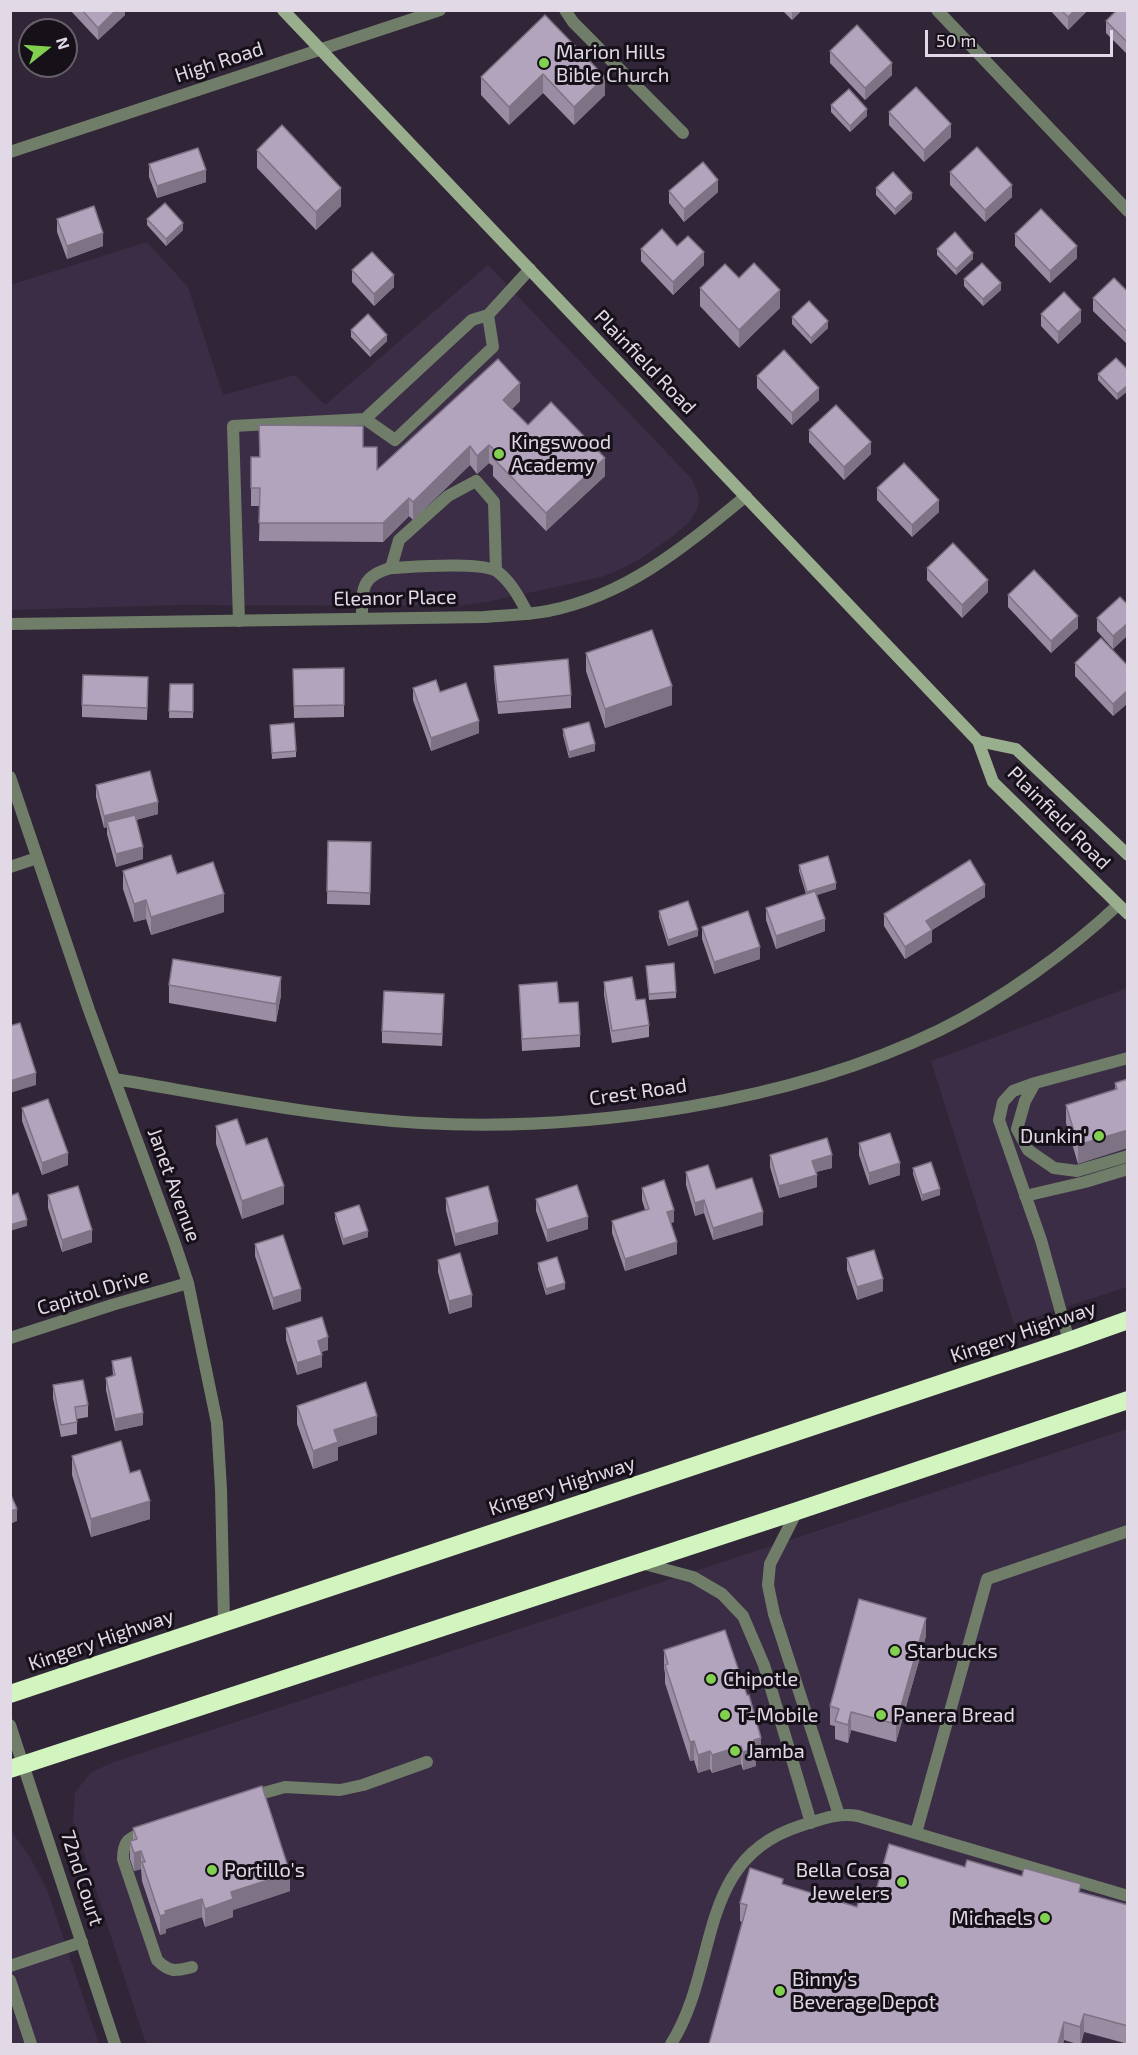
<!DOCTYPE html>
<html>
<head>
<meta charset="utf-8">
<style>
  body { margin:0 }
  #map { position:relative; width:1138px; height:2055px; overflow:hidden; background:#312538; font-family:"Exo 2",sans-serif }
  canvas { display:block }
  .frame { position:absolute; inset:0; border:12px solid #e1d9e6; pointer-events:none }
  .north { position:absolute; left:18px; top:18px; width:60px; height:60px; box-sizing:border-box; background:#161019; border:2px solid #67606b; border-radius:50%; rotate:73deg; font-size:16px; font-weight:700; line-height:24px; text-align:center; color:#e1d9e6 }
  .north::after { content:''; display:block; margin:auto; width:21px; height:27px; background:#81d050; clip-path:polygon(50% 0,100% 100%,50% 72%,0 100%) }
  .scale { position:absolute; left:925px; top:30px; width:188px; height:27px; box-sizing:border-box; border:3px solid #e1d9e6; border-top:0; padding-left:8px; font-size:18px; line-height:21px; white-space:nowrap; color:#e1d9e6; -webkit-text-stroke:4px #161019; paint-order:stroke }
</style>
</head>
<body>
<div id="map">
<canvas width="1138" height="2055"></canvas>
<div class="frame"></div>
<div class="north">N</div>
<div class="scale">50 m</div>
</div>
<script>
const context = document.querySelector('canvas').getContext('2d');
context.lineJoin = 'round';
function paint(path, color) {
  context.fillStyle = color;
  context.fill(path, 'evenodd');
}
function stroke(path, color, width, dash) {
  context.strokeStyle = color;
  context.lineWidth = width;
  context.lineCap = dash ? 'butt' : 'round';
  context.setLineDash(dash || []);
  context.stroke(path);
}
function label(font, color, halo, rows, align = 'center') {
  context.font = font + ' "Exo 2",sans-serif';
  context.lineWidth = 6;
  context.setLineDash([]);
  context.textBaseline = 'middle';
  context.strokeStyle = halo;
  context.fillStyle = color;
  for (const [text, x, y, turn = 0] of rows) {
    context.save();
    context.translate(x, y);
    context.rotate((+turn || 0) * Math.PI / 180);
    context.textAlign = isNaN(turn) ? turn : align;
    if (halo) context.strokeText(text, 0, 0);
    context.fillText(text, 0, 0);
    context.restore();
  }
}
const built = new Path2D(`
  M147,242L188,287L223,395L295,375L325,405L488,265L692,479L699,497L697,510L689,522L673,536L640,559L619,570L602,577L487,602L457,606L179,605L11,610L10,285Z
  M1127,988V1287L1014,1324L931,1061Z
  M1127,1429V2044H146L73,1820L75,1793L90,1773L111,1763Z
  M10,1829L30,1857L48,1892L99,2044H11Z`);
const lane = new Path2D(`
  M565,10L573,22L683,133
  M365,419L395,440L493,347L488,315
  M391,568L399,540L448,496L476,481L494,502L496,570
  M362,618C362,591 360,576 391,568C412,567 483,561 498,572C512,583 520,599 528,614
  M239,621L233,426L365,419L472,320L488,315L530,269
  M1035,1083L1025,1101L1017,1129L1028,1150L1054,1168L1077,1171L1128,1156
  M1025,1196L1085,1182L1128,1169
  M1069,1341L1041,1240L999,1120L1003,1102L1013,1091L1035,1083L1128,1058
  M797,1511L770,1564L768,1585L774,1614L839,1815
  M641,1563L693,1577L722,1594L743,1616L764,1665L811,1823
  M249,1797L285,1787L340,1790L363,1785L427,1762
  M147,1831C130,1838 123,1839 123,1859L157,1960C170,1973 175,1971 192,1967
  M916,1833L987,1579L1128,1531
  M10,1966L82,1942
  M10,1980L31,2044
  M671,2044C720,1967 695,1859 800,1826C819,1820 838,1812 858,1816L1128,1896`);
const street = new Path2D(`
  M937,10L1128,211
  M10,152L440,10
  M10,624L484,617C505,615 527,615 548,611C628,595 685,546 746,496
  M10,777L89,1010L175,1244L188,1283L217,1423L221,1489L224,1622
  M10,867L37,858
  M115,1079C216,1096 318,1117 421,1123C586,1132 790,1103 940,1030C1001,1000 1069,951 1118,905
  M10,1338L112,1305L188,1283
  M10,1725L115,2044`);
const secondary = new Path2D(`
  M283,10L978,741L993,782L1128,914
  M978,741L1016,749L1128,855`);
const highway = new Path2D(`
  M10,1694L1069,1341L1128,1320
  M10,1769L797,1511L1128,1400`);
const wall = new Path2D(`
  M70,10H125V15L98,40Z
  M782,10H802L792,20Z
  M1050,10H1088L1068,30Z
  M1128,10V55L1106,33V21Z
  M545,15L605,95L574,125L543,93L509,125L481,95V77Z
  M830,51L892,75L865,100L830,63Z
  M831,105L867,116L850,132L831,112Z
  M889,112L951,137L924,162L889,125Z
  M257,150L341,206L316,230L257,168Z
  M149,164L206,182L157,198L149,177Z
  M950,172L1012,197L985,222L950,185Z
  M876,188L912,199L895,215L876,195Z
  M669,191L718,192L684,222L669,203Z
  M57,219L103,246L67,259L57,232Z
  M147,219L183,230L166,246L147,225Z
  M1015,234L1077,258L1050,283L1015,246Z
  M677,246L704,265L673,295L641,261V249Z
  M937,249L973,259L956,275L937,255Z
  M352,270L394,287L374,306L352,282Z
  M739,278L780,308L739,348L700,306V288Z
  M964,279L1001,290L983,306L964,286Z
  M1128,292V341L1126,343L1093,311V298Z
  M1041,314L1081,322L1058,344L1041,326Z
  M792,317L828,328L811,344L792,324Z
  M351,330L387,341L370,357L351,337Z
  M1128,370L1117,400L1098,380V374Z
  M757,376L819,400L792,425L757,388Z
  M520,401L512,409L528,425L605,476L546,531L493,476V466L489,463L477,474L470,465L413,520L409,516L383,542L259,541L260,506H251V457H259V425L363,447L377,470Z
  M809,430L871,454L844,480L809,442Z
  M877,488L939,512L912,537L877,500Z
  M927,568L988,592L962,618L927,580Z
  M1008,595L1078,628L1051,653L1008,607Z
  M1128,605V635L1113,649L1097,631V618Z
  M586,653L672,705L605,728L586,671Z
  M1075,663L1128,666V703L1113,716L1075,676Z
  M494,666L571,695V708L498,714L494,678Z
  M344,668V717L294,718L293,669Z
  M170,684H193V718H169Z
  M413,688L440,692L479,733L431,751L413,700Z
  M148,690L147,720L82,717V705Z
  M270,725L296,751V757L272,759Z
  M563,729L595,751L569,758L563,735Z
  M96,785L158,814L136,820L143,859L116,867L107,834V827L104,828L96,797Z
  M328,841L371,842L370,905L327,904Z
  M799,865L836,889L817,895L825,931L776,949L766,920V908L806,894L799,871Z
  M123,871L177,874L224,912L151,935L146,919L134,922L123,889Z
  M985,897L932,930V942L905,959L884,926V914Z
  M659,911L698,936L668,946L659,917Z
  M702,927L760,959L714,974L702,939Z
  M646,966L676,992V998L649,1000Z
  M604,982L636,1000L649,1025V1037L612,1043L604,995Z
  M169,985L281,995L276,1022L169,1003Z
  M519,985L559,1003L580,1035V1047L522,1051Z
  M444,1006L442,1046L382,1043V1031Z
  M1128,1079L1078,1164L1066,1123V1105L1115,1090V1083Z
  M22,1108L68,1165L42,1175L22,1121Z
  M216,1126L246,1145L284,1204L242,1219L216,1144Z
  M859,1143L900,1175L869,1185L859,1155Z
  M770,1155L832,1168L816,1172L817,1187L779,1198L770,1167Z
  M913,1168L940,1195L922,1201L913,1174Z
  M686,1172L716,1189L763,1225L713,1240L704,1213L695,1216L686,1185Z
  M642,1188L674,1222L671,1223L677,1254L625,1271L612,1233V1221L645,1210L642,1200Z
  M48,1195L92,1242L62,1252L48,1208Z
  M446,1198L498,1234L455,1246L446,1210Z
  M536,1199L588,1229L547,1242L536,1211Z
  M335,1213L368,1237L343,1245L335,1219Z
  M255,1244L301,1301L273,1310L255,1256Z
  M847,1258L883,1291L857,1300L847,1270Z
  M438,1260L472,1307L449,1314L438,1272Z
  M538,1263L565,1289L546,1295L538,1269Z
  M286,1328L328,1350L321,1352L322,1367L297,1375L286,1340Z
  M112,1361L143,1425L115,1431L106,1390V1378L113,1376Z
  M53,1385L88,1405V1417L77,1419V1434L61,1437L53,1398Z
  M297,1406L377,1434L338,1447V1460L313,1469L297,1424Z
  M72,1456L130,1473L150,1519L91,1537L72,1475Z
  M926,1636L896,1742L851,1730L848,1743L835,1739V1726L830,1725V1706Z
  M664,1650L761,1756L756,1758V1766L743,1770L741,1764L712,1773L710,1769L698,1773L694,1760L690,1761L665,1683V1673L664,1668Z
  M133,1828L290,1891L233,1910V1917L205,1927L202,1917L166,1929V1933L160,1935L142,1881L141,1869L134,1871L130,1859V1841L133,1840Z
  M965,1867L1081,1892L1128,1905V2044L1084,2032L1081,2044H1077L1064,2040L1063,2044H709L742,1922L740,1921V1903L783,1884L857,1907L874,1898Z`);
const shadedWall = new Path2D(`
  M116,10H125V15L98,40V28Z
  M792,10H802L792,20Z
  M1075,10H1088L1068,30V17Z
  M892,63V75L865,100V88Z
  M543,74V93L509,125V107Z
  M605,77V95L574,125V107Z
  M867,109V116L850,132V126Z
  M951,124V137L924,162V150Z
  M206,170V182L157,198V186Z
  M718,180V192L684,222V209Z
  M1012,185V197L985,222V210Z
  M341,188V206L316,230V212Z
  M912,193V199L895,215V209Z
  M183,223V230L166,246V239Z
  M103,233V246L67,259V246Z
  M1077,246V258L1050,283V271Z
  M704,252V265L673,295V282Z
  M973,253V259L956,275V269Z
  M394,275V287L374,306V294Z
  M1001,283V290L983,306V299Z
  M780,290V308L739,348V330Z
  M1081,310V322L1058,344V332Z
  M828,321V328L811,344V338Z
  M1128,329V341L1126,343V331Z
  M387,335V341L370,357V351Z
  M520,383V401L503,418V400Z
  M1128,385V391L1117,400V394Z
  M819,388V400L792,425V413Z
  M871,442V454L844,480V467Z
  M489,445V463L477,474V456Z
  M470,446V465L413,520V502Z
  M605,458V476L546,531V513Z
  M409,498V516L383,542V523Z
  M939,500V512L912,537V525Z
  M988,580V592L962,618V605Z
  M1078,616V628L1051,653V641Z
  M1128,623V635L1113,649V636Z
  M672,686V705L605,728V709Z
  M1128,690V703L1113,716V704Z
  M479,721V733L431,751V738Z
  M595,744V751L569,758V752Z
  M158,802V814L109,827L107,822V827L104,828V816Z
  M143,847V859L116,867V854Z
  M836,883V889L807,898V892Z
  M985,885V897L932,930V942L905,959V947L926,921Z
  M224,894V912L151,935V917Z
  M146,900V919L134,922V904Z
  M825,919V931L776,949V936Z
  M698,930V936L668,946V940Z
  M760,947V959L714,974V962Z
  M281,977V995L276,1022V1004Z
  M36,1073V1085L10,1093V1081Z
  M1128,1130V1148L1078,1164V1145Z
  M68,1153V1165L42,1175V1163Z
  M832,1155V1168L812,1173V1161Z
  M900,1163V1175L869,1185V1173Z
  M817,1175V1187L779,1198V1186Z
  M284,1186V1204L242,1219V1201Z
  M940,1189V1195L922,1201V1195Z
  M704,1200V1213L695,1216V1203Z
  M674,1210V1222L667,1224V1212Z
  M763,1212V1225L713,1240V1228Z
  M588,1217V1229L547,1242V1230Z
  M27,1220V1226L10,1231V1225Z
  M498,1222V1234L455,1246V1234Z
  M92,1230V1242L62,1252V1240Z
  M368,1231V1237L343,1245V1239Z
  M677,1242V1254L625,1271V1259Z
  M883,1279V1291L857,1300V1287Z
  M565,1283V1289L546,1295V1289Z
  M301,1289V1301L273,1310V1298Z
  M472,1295V1307L449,1314V1301Z
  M328,1337V1350L318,1353V1341Z
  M322,1355V1367L297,1375V1363Z
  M143,1413V1425L115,1431V1419Z
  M377,1416V1434L338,1447V1460L313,1469V1451L334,1430Z
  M150,1501V1519L91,1537V1519Z
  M17,1509V1521L10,1524V1511Z
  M926,1618V1636L896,1742V1724Z
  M851,1712V1730L848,1743V1725Z
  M761,1738V1756L756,1758V1766L743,1770V1752L754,1740Z
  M694,1741V1760L690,1761V1742Z
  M741,1746V1764L712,1773V1755Z
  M710,1751V1769L698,1773V1755Z
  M141,1851V1869L134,1871V1853Z
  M290,1873V1891L233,1910V1917L205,1927V1909L231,1892Z
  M202,1899V1917L166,1929V1933L160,1935V1916L165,1911Z
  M1084,2014V2032L1080,2044V2027Z
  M1064,2022V2040L1063,2044H1058Z`);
const building = new Path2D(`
  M82,10H116L98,28Z
  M1061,10H1075L1068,17Z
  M1117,10H1128V43L1106,21Z
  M545,15L605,77L574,107L543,74L509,107L481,77Z
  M857,25L892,63L865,88L830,51Z
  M916,87L951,124L924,150L889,112Z
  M849,89L867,109L850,126L831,105Z
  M282,125L341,188L316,212L257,150Z
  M977,147L1012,185L985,210L950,172Z
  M198,148L206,170L157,186L149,164Z
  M703,162L718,180L684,209L669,191Z
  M893,172L912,193L895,209L876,188Z
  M165,203L183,223L166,239L147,219Z
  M94,206L103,233L67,246L57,219Z
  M1041,209L1077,246L1050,271L1015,234Z
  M662,229L677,246L688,236L704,252L673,282L641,249Z
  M955,232L973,253L956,269L937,249Z
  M372,252L394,275L374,294L352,270Z
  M754,263L780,290L739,330L700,288L725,264L739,278Z
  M982,263L1001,283L983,299L964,279Z
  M1114,278L1128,292V329L1126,331L1093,298Z
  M1064,292L1081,310L1058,332L1041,314Z
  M809,301L828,321L811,338L792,317Z
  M368,314L387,335L370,351L351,330Z
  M784,350L819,388L792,413L757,376Z
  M1116,358L1128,370V385L1117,394L1098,374Z
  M498,359L520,383L503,400L528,425L551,402L605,458L546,513L493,458L498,453L489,445L477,456L470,446L413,502L409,498L383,523H259L260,488H251V457H260L259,425L363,426V447H377V470Z
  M836,405L871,442L844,467L809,430Z
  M904,463L939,500L912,525L877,488Z
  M953,543L988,580L962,605L927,568Z
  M1034,570L1078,616L1051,641L1008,595Z
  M1120,597L1128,605V623L1113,636L1097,618Z
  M652,630L672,686L605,709L586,653Z
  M1101,638L1128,666V690L1113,704L1075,663Z
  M568,659L571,695L498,702L494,666Z
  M344,668V705L294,706L293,669Z
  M83,675L148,677L147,708L82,705Z
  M436,680L440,692L466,683L479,721L431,738L413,688Z
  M170,684H193V712L169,711Z
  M589,722L595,744L569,752L563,729Z
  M294,723L296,751L272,753L270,725Z
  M150,771L158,802L104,816L96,785Z
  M135,815L143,847L116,854L107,822Z
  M328,841L371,842L370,893L327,891Z
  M171,855L177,874L213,862L224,894L151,917L146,900L134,904L123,871Z
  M828,856L836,883L807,892L799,865Z
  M970,860L985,885L926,921L932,930L905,947L884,914Z
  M815,891L825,919L776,936L766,908Z
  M688,901L698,930L668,940L659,911Z
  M748,911L760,947L714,962L702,927Z
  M173,959L281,977L276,1004L169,985Z
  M674,963L676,992L649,994L646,966Z
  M632,977L636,1000L645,999L649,1025L612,1031L604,982Z
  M557,982L559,1003L578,1002L580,1035L522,1039L519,985Z
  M384,991L444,994L442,1034L382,1031Z
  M20,1023L36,1073L10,1081V1026Z
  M1128,1079V1130L1078,1145L1066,1105L1117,1089L1115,1083Z
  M48,1099L68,1153L42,1163L22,1108Z
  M237,1119L246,1145L267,1138L284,1186L242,1201L216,1126Z
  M890,1133L900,1163L869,1173L859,1143Z
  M827,1138L832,1155L812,1161L817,1175L779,1186L770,1155Z
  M931,1162L940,1189L922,1195L913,1168Z
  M708,1165L716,1189L752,1178L763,1212L713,1228L704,1200L695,1203L686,1172Z
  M664,1180L674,1210L667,1212L677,1242L625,1259L612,1221L649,1209L642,1188Z
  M577,1185L588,1217L547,1230L536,1199Z
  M78,1186L92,1230L62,1240L48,1195Z
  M488,1186L498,1222L455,1234L446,1198Z
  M18,1193L27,1220L10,1225V1196Z
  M359,1205L368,1231L343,1239L335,1213Z
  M283,1235L301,1289L273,1298L255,1244Z
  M874,1250L883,1279L857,1287L847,1258Z
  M460,1253L472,1295L449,1301L438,1260Z
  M557,1257L565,1283L546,1289L538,1263Z
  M322,1317L328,1337L318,1341L322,1355L297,1363L286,1328Z
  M131,1357L143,1413L115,1419L106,1378L115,1375L112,1361Z
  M83,1380L88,1405L75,1407L77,1422L61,1425L53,1385Z
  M366,1382L377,1416L334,1430L338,1442L313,1451L297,1406Z
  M121,1441L130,1473L140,1470L150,1501L91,1519L72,1456Z
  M10,1493L17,1509L10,1511Z
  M859,1599L926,1618L896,1724L851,1712L848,1725L835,1721L839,1709L830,1706Z
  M725,1630L747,1695H749L761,1738L754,1740L756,1748L743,1752L741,1746L712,1755L710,1751L698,1755L694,1741L690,1742L665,1665L668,1664L664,1650Z
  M262,1786L290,1873L231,1892L233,1899L205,1909L202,1899L165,1911L166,1914L160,1916L142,1862H145L141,1851L134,1853L130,1841L137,1839L133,1828Z
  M889,1844L965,1867L967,1860L1022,1876L1024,1868L1081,1884L1079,1892L1128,1905V2026L1084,2014L1080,2027L1064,2022L1058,2044H709L747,1905L740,1903L750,1868L783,1879L782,1884L857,1907L860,1894L874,1898Z`);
const markers = [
  [544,63,6,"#81d050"],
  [499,454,6,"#81d050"],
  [1099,1136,6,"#81d050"],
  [895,1651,6,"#81d050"],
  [711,1679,6,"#81d050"],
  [725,1715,6,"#81d050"],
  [881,1715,6,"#81d050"],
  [735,1751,6,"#81d050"],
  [212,1870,6,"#81d050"],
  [902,1882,6,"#81d050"],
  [1045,1918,6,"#81d050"],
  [780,1991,6,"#81d050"]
];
const poiNames = [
  ["Marion Hills",556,52],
  ["Bible Church",556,75],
  ["Kingswood",511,442],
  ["Academy",511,465],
  ["Dunkin'",1087,1136,"right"],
  ["Starbucks",907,1651],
  ["Chipotle",723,1679],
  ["T-Mobile",737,1715],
  ["Panera Bread",893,1715],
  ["Jamba",747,1751],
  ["Portillo's",224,1870],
  ["Bella Cosa",890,1870,"right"],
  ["Jewelers",890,1893,"right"],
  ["Michaels",1033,1918,"right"],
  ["Binny's",792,1979],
  ["Beverage Depot",792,2002]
];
const streetNames = [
  ["High Road",219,62,-18],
  ["Plainfield Road",645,362,46],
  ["Eleanor Place",395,598,-1],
  ["Plainfield Road",1059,818,45],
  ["Crest Road",638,1092,-8],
  ["Janet Avenue",174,1185,70],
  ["Capitol Drive",93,1292,-17],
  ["Kingery Highway",1023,1332,-19],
  ["Kingery Highway",562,1486,-18],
  ["Kingery Highway",101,1640,-19],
  ["72nd Court",82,1878,72]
];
paint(built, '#3b2d45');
stroke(lane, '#707e69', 12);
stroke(street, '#707e69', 12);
stroke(secondary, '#98ae8d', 12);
stroke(highway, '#d2f5c0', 18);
paint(wall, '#9a8da3');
paint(shadedWall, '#7d7384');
paint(building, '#b3a4bd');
stroke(building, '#7d7384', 1.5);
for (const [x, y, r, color] of markers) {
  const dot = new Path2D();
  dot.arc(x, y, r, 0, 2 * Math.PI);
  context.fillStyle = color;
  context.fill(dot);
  stroke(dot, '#161019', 2);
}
label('20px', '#e1d9e6', '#161019', poiNames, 'left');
label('20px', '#e1d9e6', '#161019', streetNames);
</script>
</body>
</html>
